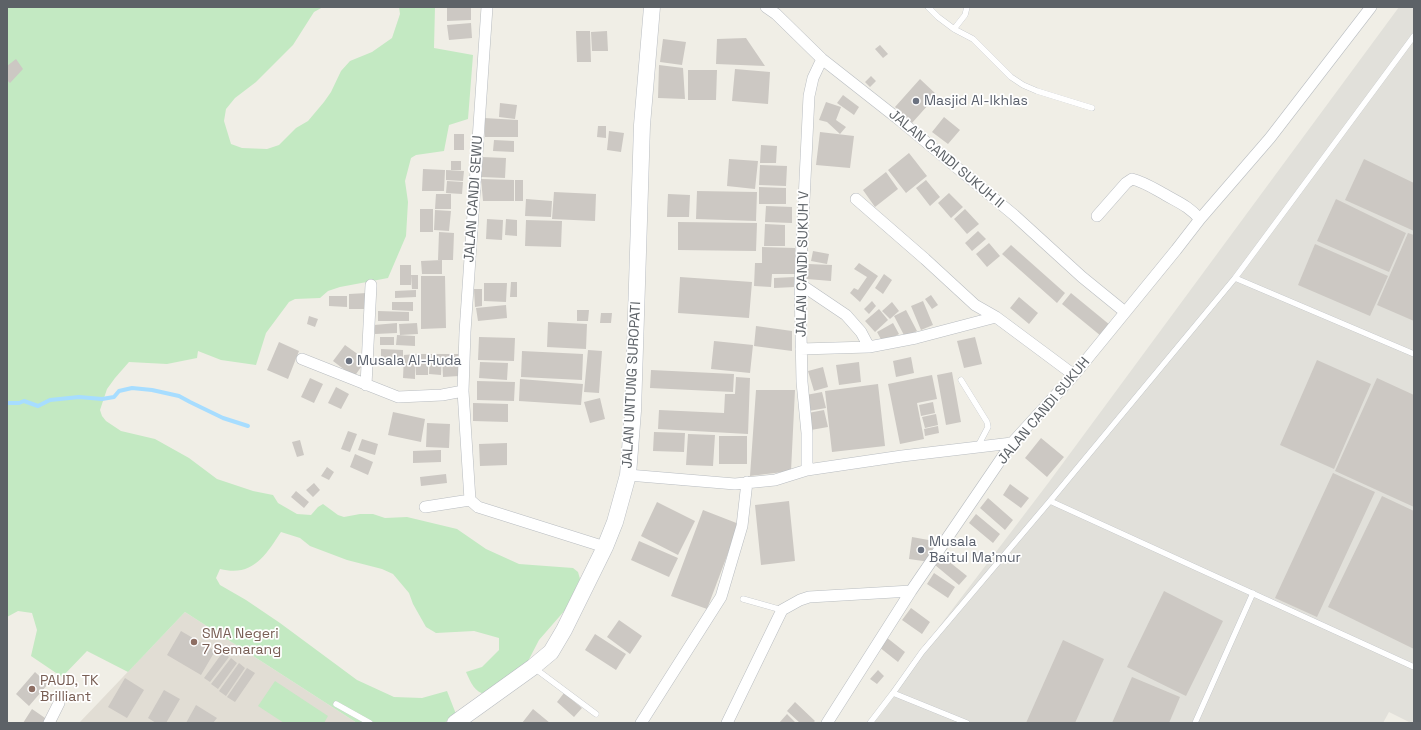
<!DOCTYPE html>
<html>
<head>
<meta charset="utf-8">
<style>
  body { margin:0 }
  #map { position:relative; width:1421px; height:730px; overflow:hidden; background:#f0eee6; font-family:"Space Grotesk",sans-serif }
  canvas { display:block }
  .frame { position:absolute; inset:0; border:8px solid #5d6267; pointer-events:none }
</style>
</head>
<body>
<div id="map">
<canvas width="1421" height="730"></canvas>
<div class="frame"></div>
</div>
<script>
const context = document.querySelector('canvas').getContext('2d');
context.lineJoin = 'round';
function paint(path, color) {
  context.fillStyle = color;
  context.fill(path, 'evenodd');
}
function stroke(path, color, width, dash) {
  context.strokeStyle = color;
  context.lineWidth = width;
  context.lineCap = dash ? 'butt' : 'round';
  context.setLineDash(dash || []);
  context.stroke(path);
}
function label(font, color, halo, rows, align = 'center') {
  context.font = font + ' "Space Grotesk",sans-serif';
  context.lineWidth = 3.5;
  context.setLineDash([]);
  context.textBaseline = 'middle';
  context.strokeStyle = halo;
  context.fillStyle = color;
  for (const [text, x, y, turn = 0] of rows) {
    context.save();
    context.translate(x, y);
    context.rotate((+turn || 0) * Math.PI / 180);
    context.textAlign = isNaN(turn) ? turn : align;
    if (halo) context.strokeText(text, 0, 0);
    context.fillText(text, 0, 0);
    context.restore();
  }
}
const industrial = new Path2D(`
  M1399,7H1414V723H1411L1389,712L1383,723H866L1049,482Z`);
const education = new Path2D(`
  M185,612L357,723H79Z`);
const green = new Path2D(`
  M7,7H323L314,12L293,45L256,82L235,98L226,109L224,121L231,144L242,148L267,149L279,145L296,128L308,121L324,102L331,92L341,71L350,61L372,52L392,38L400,14L399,7H435L434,48L473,55L468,119L449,125L444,151L416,155L411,158L405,181L408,202L406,236L388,278L340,287L328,291L320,298L295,299L289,302L266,333L256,365L221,360L198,351L197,358L167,364L129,362L115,378L107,389L100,410L102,416L106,421L121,431L155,439L189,458L217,479L253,491L273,495L278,503L297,514L311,515L318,507L323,504L338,515L344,517L360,514H373L385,518L407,517L457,529L486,549L519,564L573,568L578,572L580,579L566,609L539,640L525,667L487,695C474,692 471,683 466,672L482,667L499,650V638L474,631L436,633L426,627L413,604L409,593L393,574L382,569L347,560L310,546L300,538L281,532C265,556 253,577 220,569L216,578L220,585L246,600L280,623L357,680L394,697L422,698L447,691L456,714L444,723H357L185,612L128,672L87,651L62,677L31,656L37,630L32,613L18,611L7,617Z
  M275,681L328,716L324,723H284L258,706Z`);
const stream = new Path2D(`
  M7,403H19L24,401L38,406L50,400L79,397L102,399L114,397L119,391L132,388L152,390L179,396L190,402L223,418L248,426`);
const building = new Path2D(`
  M447,7H471V20L447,21Z
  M471,23L472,38L449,40L447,25Z
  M576,31H590L591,62H577Z
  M607,31L608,51H592L591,32Z
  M746,38L765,66L716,64L717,39Z
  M663,39L686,42L682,65L660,62Z
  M880,45L888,54L883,58L875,49Z
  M16,59L23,69L10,83L7,80V66Z
  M659,65L683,68L685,99L658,98Z
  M735,69L770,72L768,104L732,101Z
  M688,70H717L716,100H688Z
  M871,76L876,81L870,87L865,82Z
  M920,79L937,95L912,123L895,107Z
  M843,95L859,107L854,115L837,103Z
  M826,102L841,107L836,120L846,127L840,134L827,122L819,120Z
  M500,103L517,105L515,119L499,117Z
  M944,117L960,130L948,144L932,132Z
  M484,118L518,120V137H485Z
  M598,126H606V138L597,137Z
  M609,131L624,133L621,152L607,150Z
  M820,132L854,136L850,168L816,165Z
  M454,134H464V150H454Z
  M494,140L514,141V152L493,151Z
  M761,145L777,146L776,163H760Z
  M909,153L927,176L906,193L888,170Z
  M482,157L506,158L505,178L481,177Z
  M729,159L758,161L755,189L727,186Z
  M1364,159L1414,183V231L1345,200Z
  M451,161H461V170H451Z
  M760,165L787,166L786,186L759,185Z
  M423,169L445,170L444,191H422Z
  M446,170L464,171L463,181L446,180Z
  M886,172L898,189L875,207L863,190Z
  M481,179L514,180V201H483Z
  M515,180H523V201H515Z
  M926,180L940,197L930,206L916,188Z
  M447,181L463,182L462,194L446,193Z
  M759,187L786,188V204H759Z
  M697,191L757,192L756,221L696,219Z
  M554,192L596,194L595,221L552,219Z
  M949,193L963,207L951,218L938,203Z
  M436,194H451V209H435Z
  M668,194L690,195L689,217H667Z
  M526,199L552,201L551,217L525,216Z
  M1336,199L1406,233L1389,272L1317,241Z
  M766,206L792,207V223L765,222Z
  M420,209H433V232H420Z
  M965,209L979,224L967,234L954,219Z
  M435,210L451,211L449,231L434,230Z
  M487,219L503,220L502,240L486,239Z
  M506,219L517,220V236L505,235Z
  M526,220L562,221L561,247L525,246Z
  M678,222L757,223L756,251L678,250Z
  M765,224L785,225V246H764Z
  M978,231L986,239L972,251L965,243Z
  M439,232L454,233L453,260H438Z
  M1408,233L1414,235V321L1377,305Z
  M989,243L1000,256L987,267L976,254Z
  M1315,244L1388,276L1370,316L1298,285Z
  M1011,245L1065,293L1057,303L1002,254Z
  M762,247L795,248V274H772L771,287L754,286L755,263H762Z
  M813,251L829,254L827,264L811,261Z
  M442,260V274H422L421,261Z
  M859,263L878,276L860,302L850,293L854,288L858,290L867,277L854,269Z
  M808,264L832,265L831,281L807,279Z
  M400,265H411V285H400Z
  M884,274L892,280L883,294L875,288Z
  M411,275H418V289H412Z
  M421,276H445L446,328L421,329Z
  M680,277L752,282L749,318L678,313Z
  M794,277L795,287L774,288V278Z
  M511,282H517V297H510Z
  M484,283H507L506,302L484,301Z
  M474,289H482V306L475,307Z
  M416,290V297L395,298V291Z
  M367,293V309H349V294Z
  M1071,293L1110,325L1101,336L1062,304Z
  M931,295L938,305L932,309L925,299Z
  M329,296H347V307L329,306Z
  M1019,297L1038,313L1029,324L1010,308Z
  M872,301L876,306L869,314L864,309Z
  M923,301L933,325L921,330L911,306Z
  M392,302H413V311L392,310Z
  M892,302L899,311L890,319L882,311Z
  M506,305L507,318L478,321L476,308Z
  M879,309L888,320L875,332L865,321Z
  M577,310H589L588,321H577Z
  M906,310L917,331L905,337L894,316Z
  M378,311L409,312V321H378Z
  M601,313H612L611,323H600Z
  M309,316L318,319L315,327L307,324Z
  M548,322L587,324L586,349L547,347Z
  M397,323V333L375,334L374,325Z
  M417,323L418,334L400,335L399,324Z
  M893,323L899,334L883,343L877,332Z
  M756,326L792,331V351L754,346Z
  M397,335L415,336V346L396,345Z
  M380,337H394V345H380Z
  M479,337L515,338L514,361L478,360Z
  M975,337L982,364L964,368L957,341Z
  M714,341L753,345L750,373L711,369Z
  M279,342L299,351L288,379L267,370Z
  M345,345L366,360L354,377L333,361Z
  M381,349L403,350V360L381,359Z
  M588,350L602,351L599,393L584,392Z
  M522,351L583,354L582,380L521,377Z
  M416,354H428V375H416L415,361V379L403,378L404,355Z
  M430,354H459V376L443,377L442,356L441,375L429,374Z
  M911,357L914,373L896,377L893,361Z
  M1317,360L1371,384L1334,469L1280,445Z
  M480,362L508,363L507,380L479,378Z
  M859,362L861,382L839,385L836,365Z
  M823,367L828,387L814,391L808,371Z
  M651,370L734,374L733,392L650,388Z
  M952,372L961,422L946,425L937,375Z
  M932,375L937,399L917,403L924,439L900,444L888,384Z
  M736,377L750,378L748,434L658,429L659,410L724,413L725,394H735Z
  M310,378L323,384L314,403L301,397Z
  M1377,378L1414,395V507L1335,471Z
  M520,379L583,384L581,405L519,401Z
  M477,381L515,382L514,401L477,400Z
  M878,384L885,446L832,452L825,391Z
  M336,387L349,394L341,409L328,403Z
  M756,390H795L791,471L750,476Z
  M822,392L826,408L809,411L806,395Z
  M600,398L605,419L590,423L584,402Z
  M933,402L935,413L921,416L919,405Z
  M473,403L508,404V422L473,421Z
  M824,410L828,427L811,430L808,413Z
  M393,412L425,419L421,442L388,435Z
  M936,414L938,425L925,428L922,417Z
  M427,423L450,424L449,448L426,447Z
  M938,426L939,433L925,436L924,429Z
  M348,431L357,434L350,452L341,449Z
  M654,432L685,433L684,452L653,451Z
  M688,434L715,435L713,466L686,465Z
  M719,436H747V464H719Z
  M1041,438L1064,457L1047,477L1025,458Z
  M362,439L378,444L375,455L358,450Z
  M300,440L304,455L297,457L292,442Z
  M507,443V465L480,466L479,444Z
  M441,450V462L413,463V451Z
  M355,454L373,462L368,475L350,467Z
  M327,467L334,472L329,480L321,476Z
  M1333,473L1375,492L1317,617L1275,598Z
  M446,474L447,483L421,486L420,477Z
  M314,483L320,490L313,497L306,490Z
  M1010,484L1029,498L1021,508L1003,495Z
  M296,491L309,502L304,508L291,497Z
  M1382,496L1414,511V649L1328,607Z
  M988,498L1013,520L1005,530L980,508Z
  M789,501L795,561L761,565L755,505Z
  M657,502L695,521L678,555L641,536Z
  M703,510L739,524L707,609L671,596Z
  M976,514L1000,534L993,543L969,523Z
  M912,537L934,541L930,562L909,559Z
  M639,541L678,558L669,577L631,560Z
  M942,556L967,576L959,585L935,565Z
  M934,573L955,587L948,598L927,584Z
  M1164,591L1223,621L1186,696L1127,667Z
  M911,608L930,622L922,634L902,620Z
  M619,620L642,636L630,654L607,637Z
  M181,631L215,651L201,675L167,655Z
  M595,634L626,654L616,670L585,650Z
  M886,637L905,652L898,662L879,647Z
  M1063,640L1104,659L1075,723H1026Z
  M223,652L229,657L210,682L204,678Z
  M231,658L237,663L218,689L211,684Z
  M239,663L245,668L226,696L219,691Z
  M247,668L255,673L235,702L227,697Z
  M878,670L884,676L877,684L870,679Z
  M35,672L48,684L29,706L16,694Z
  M1132,677L1180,697L1169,723H1112Z
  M125,678L144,690L127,718L108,707Z
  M164,690L180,699L166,723H156L148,718Z
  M564,693L582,708L574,717L557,702Z
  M795,702L815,721L813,723H800L787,711Z
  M196,705L217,718L213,723H186Z
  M32,709L48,720L46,723H23Z
  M533,709L550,723H522Z
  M787,714L796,723H779Z`);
const service = new Path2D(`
  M928,7L938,17L954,29L965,15L967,7
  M954,29L973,39L1011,77L1023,85L1037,91L1092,108
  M1414,36L1235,278L1414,354
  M1235,278L1050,501L1414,667
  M961,380L987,422L988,427L978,446
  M743,599L782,610
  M533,667L596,714
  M893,693L922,652L1050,501
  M336,704L370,723
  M870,723L893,693L967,723
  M1195,723L1253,593`);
const minor = new Path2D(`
  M487,7L465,332L463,391L470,500L478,507L605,547
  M766,7L776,14L822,59L897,118L1014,215L1082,277L1125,312
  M856,199L925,259L975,305L996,317L1074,375
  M1200,219L1270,138L1371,7
  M800,284L846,315L861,332L869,347
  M801,349L869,347L916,338L996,317
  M302,359L398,397L442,395L463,391
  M366,385L371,285
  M807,470V433L802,382L800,284L809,96L813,78L822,59
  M628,475L735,484L775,480L807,470L902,456L1012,443
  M425,507L470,500
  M49,723L59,703
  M641,723L721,597L742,526L747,482
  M727,723L782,610L800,600L809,597L911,591
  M827,723L911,591L1012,443L1074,375L1176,250L1200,219C1187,205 1179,203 1164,194C1153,188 1144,182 1132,179L1126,183L1097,216`);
const secondary = new Path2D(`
  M455,723L533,667L551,652L564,630L605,547L615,522L628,475L633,411L642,125L652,7`);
const markers = [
  [916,101,4,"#6b7280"],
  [349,361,4,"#6b7280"],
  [921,550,4,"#6b7280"],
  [194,642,4,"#8d6e63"],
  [32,689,4,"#8d6e63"]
];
const worshipNames = [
  ["Masjid Al-Ikhlas",924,101],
  ["Musala Al-Huda",357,361],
  ["Musala",929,542],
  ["Baitul Ma'mur",929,558]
];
const streetNames = [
  ["JALAN CANDI SUKUH II",946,159,40],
  ["JALAN CANDI SEWU",474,199,-86],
  ["JALAN CANDI SUKUH V",803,264,-89],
  ["JALAN UNTUNG SUROPATI",632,385,-87],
  ["JALAN CANDI SUKUH",1044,411,-50]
];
const educationNames = [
  ["SMA Negeri",202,634],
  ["7 Semarang",202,650],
  ["PAUD, TK",40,681],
  ["Brilliant",40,697]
];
paint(industrial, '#e1e0da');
paint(education, '#e1ddd4');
paint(green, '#c3e9c2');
stroke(stream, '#a7ddff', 4);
paint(building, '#ccc8c3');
stroke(service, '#b8bcc0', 6);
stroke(minor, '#b8bcc0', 12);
stroke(secondary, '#b9bdc2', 17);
stroke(service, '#fff', 5.5);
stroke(minor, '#fff', 11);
stroke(secondary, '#fff', 16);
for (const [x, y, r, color] of markers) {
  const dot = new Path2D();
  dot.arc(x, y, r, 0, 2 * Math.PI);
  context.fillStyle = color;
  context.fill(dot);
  stroke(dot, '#fff', 1.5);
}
label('14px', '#5b616d', '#fff', worshipNames, 'left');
label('14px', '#5d6267', '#fff', streetNames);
label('14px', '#785e54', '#fff', educationNames, 'left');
</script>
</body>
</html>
